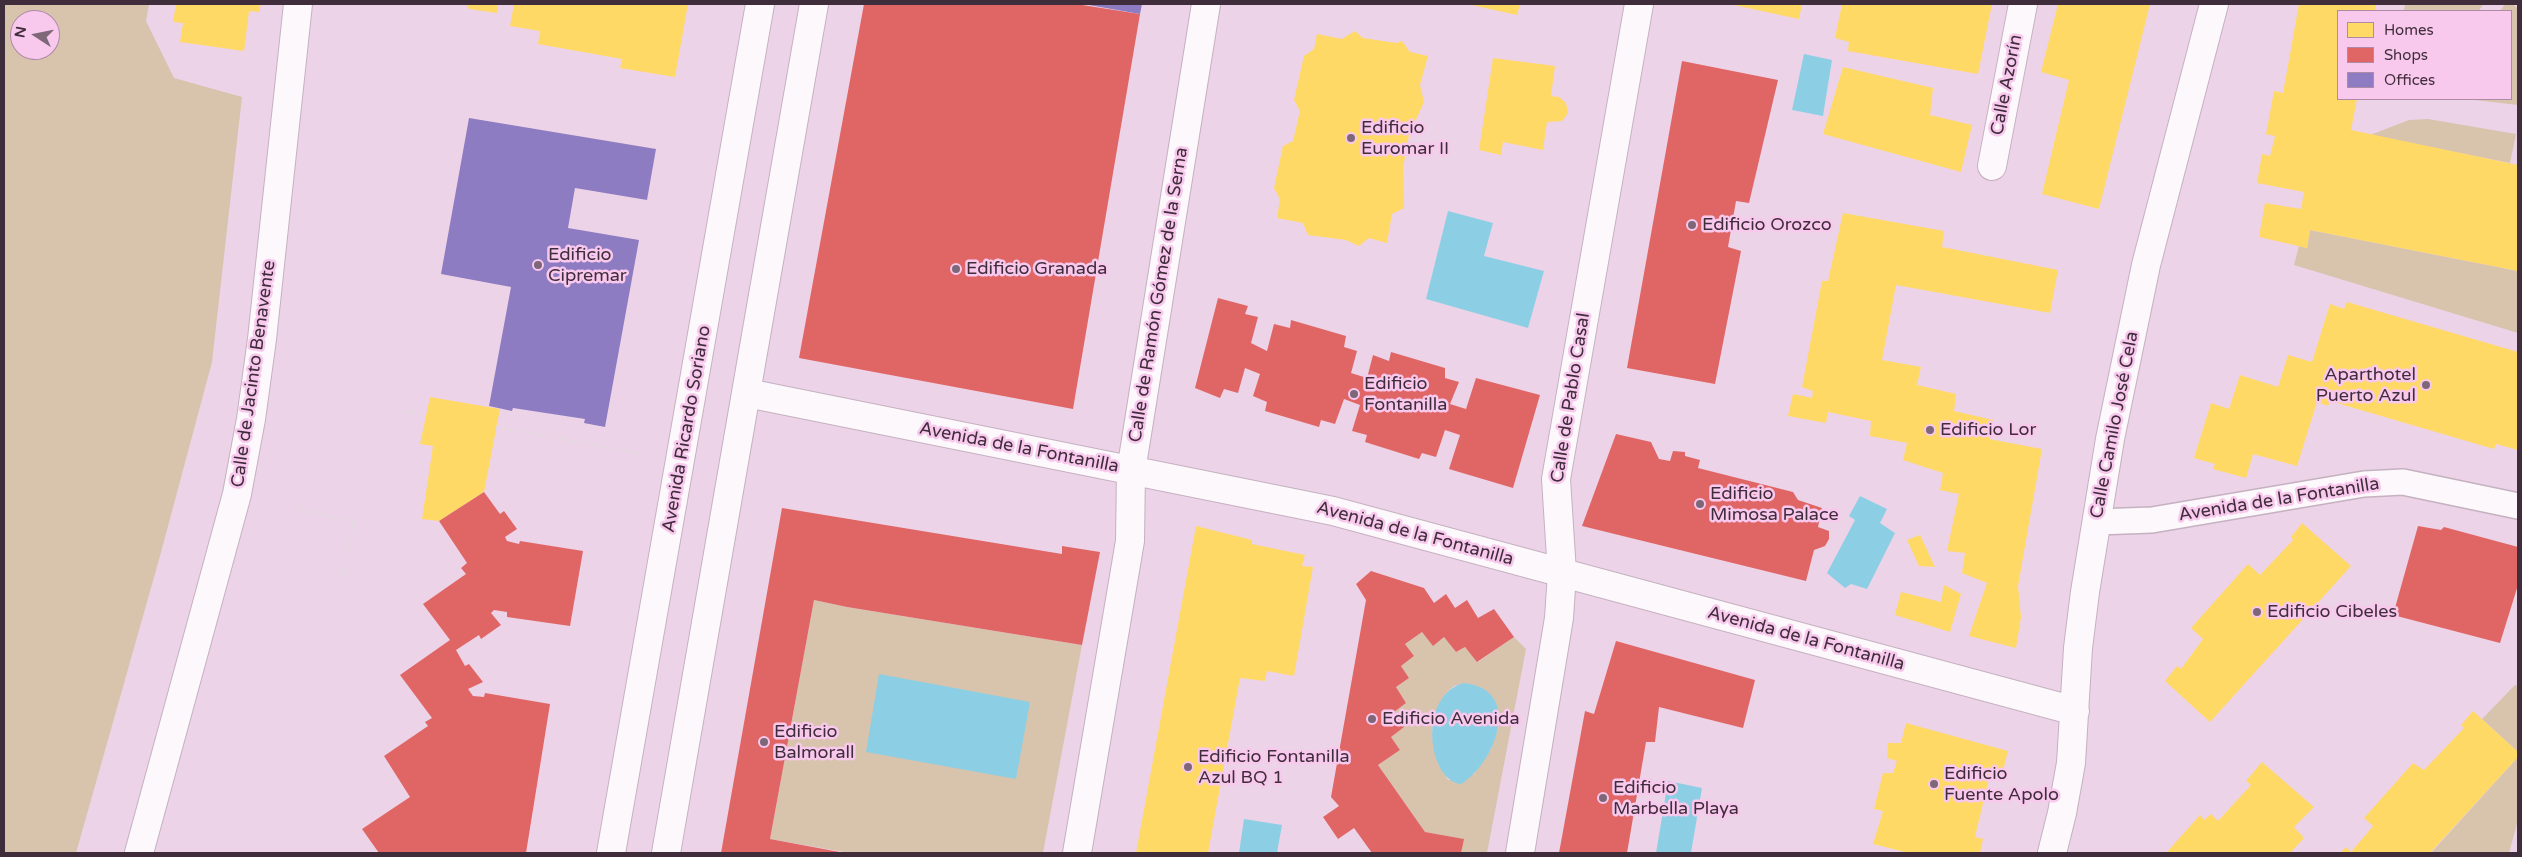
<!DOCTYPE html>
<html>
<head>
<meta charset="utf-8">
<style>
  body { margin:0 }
  #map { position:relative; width:2522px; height:857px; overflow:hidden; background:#edd3e7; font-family:"Varela Round",sans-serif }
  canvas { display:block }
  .frame { position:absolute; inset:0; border:5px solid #402d3c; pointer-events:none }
  .legend { position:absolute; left:2337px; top:10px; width:175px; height:90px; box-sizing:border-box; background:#f8c8ed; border:1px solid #ae8aa6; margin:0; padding:6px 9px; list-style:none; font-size:15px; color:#402d3c }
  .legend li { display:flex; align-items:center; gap:10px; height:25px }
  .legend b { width:25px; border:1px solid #ae8aa6 }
  .north { position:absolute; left:10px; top:10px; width:50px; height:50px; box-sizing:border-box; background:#f8c8ed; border:1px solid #ae8aa6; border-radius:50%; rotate:281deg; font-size:14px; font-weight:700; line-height:20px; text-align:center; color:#402d3c }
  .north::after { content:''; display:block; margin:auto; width:18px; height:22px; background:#7d6778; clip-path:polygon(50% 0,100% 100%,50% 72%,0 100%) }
</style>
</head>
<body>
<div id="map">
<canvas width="2522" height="857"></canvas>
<div class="frame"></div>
<ul class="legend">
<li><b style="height:14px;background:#ffd966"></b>Homes</li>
<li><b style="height:14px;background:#e06666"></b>Shops</li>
<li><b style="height:14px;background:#8e7cc3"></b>Offices</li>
</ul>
<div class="north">N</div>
</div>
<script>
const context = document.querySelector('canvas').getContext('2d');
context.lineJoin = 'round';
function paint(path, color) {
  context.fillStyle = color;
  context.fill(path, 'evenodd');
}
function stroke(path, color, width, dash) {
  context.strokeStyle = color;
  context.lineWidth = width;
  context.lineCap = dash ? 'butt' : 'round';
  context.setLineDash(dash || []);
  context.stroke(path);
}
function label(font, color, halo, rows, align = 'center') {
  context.font = font + ' "Varela Round",sans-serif';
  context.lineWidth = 5;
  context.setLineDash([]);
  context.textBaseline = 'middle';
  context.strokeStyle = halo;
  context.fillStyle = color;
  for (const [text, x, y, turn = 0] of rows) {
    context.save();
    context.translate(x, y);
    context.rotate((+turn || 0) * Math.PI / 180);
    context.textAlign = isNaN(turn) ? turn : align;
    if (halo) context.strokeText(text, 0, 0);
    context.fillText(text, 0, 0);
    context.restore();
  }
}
const green = new Path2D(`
  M4,4H149L146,21L174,78L242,97L212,362L160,556L76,853H4ZM20,20H50V50H20Z
  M2405,4H2483L2479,11H2404Z
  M2505,4H2512L2518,8V105L2466,99H2511V11H2500Z
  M2428,119L2516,134L2510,163L2370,135L2409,120Z
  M2310,230L2518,271V333L2294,265L2299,246L2307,248Z
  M814,600L847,607L1082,645L1043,853H850L770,839Z
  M1422,632L1433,645L1444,637L1456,652L1465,647L1478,662L1514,637L1526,649L1487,853H1461L1463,839L1425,832L1378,765L1400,750L1391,737L1404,726L1394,712L1406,703L1396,687L1409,678L1401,666L1414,656L1405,644ZM1463,683L1500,722L1491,749L1474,774L1448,780L1440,765L1432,729L1445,694L1454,686Z
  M2515,685L2518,686V752L2482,719Z
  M2518,757V820L2509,853H2431Z`);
const water = new Path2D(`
  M1804,54L1832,60L1823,116L1792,110Z
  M1448,211L1493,223L1484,256L1544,271L1528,328L1426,299Z
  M1860,496L1887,509L1880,523L1895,533L1867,589L1851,584L1845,588L1827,573L1855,520L1849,516Z
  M879,674L1030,702L1016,779L866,752Z
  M1463,683C1524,688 1496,763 1461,784C1428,781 1417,697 1463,683Z
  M1668,781L1702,788L1691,853H1656Z
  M1244,819L1282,825L1277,853H1239Z`);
const homes = new Path2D(`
  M176,4H261L259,12L249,11L244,51L180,42L183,23L173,22Z
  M466,4H498L497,13L469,9Z
  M514,4H688L675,77L620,68L622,59L538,44L540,31L510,26Z
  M1467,4H1520L1517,15Z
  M1729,4H1802L1799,19Z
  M1842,4H1992L1978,74L1848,51L1849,42L1835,38Z
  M2058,4H2150L2099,209L2042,194L2069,80L2041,72Z
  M2299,4H2376L2375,11H2338V99H2357L2351,130L2518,165V271L2310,230L2307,248L2259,237L2265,203L2301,209L2304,192L2257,183L2262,154L2270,156L2275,136L2266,134L2274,91L2283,93Z
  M1355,31L1363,38L1396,43L1402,41L1410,52L1428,56L1420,85L1424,102L1409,135L1403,168L1404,208L1392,214L1387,243L1369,238L1359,246L1346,240L1308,235L1303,223L1277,218L1280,199L1274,188L1283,146L1293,141L1300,111L1294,100L1304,56L1314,49L1317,34L1342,39Z
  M1493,58L1555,66L1551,96L1559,97L1566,103L1568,113L1562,121L1547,122L1543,150L1503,142L1501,155L1479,150Z
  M1843,67L1933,88L1930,115L1972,125L1961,172L1823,134Z
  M1843,213L1944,231L1942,247L2058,270L2050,313L1896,285L1882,360L1921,367L1917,385L1956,394L1954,411L1993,420L1989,439L2042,449L2018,586L2021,617L2016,648L1969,636L1987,583L1962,573L1965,553L1947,551L1959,494L1940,490L1943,473L1903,460L1907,443L1870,436L1871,421L1828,412L1826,423L1788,416L1793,394L1812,398L1813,391L1802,387L1822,281H1828Z
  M2347,302L2518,352V450L2496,444L2494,449L2330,401L2328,406L2317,402L2297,466L2253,454L2246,478L2213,469L2215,464L2194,458L2211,403L2229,409L2240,375L2278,387L2288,355L2312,362L2330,304L2344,309Z
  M430,397L500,409L484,492L439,521L422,519L433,446L420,444Z
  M2302,523L2351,566L2210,722L2165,681L2177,666L2181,669L2203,639L2191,628L2248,564L2260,575L2293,540L2291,537Z
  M1196,526L1252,540V544L1305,555L1302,566L1313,567L1294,676L1267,671L1265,681L1240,678L1208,853H1136Z
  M1920,535L1935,567L1919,566L1907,540Z
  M1944,585L1961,594L1950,632L1895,615L1901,592L1941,602Z
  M2473,711L2518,752V757L2430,853H2340L2346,847L2351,852L2373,826L2364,818L2413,763L2424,770L2464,728L2461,725Z
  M1906,723L2008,751L2001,779L1990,774L1975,837L1983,839L1980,853H1909L1873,844L1883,811L1874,809L1883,773H1893L1897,761L1887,758L1888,743H1901Z
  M2262,762L2314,807L2294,827L2304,838L2290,853H2166L2200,815L2204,820L2211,814L2218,821L2251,785L2246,781Z`);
const shops = new Path2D(`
  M864,4H1076L1140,14L1073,409L799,358Z
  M1682,61L1778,80L1749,203L1736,201L1728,247L1741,251L1715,384L1627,368Z
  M1218,298L1248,306L1245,314L1258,317L1251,343L1267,351L1274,324L1290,328L1291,320L1346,336L1344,347L1357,351L1351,373L1367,378L1373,355L1389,361L1391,352L1445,368V378L1459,382L1450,404L1466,409L1476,378L1540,395L1513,488L1449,469L1460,435L1445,430L1436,457L1422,453L1419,459L1365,442L1367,435L1352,431L1360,405L1344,399L1335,424L1321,420L1319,427L1265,411L1267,402L1253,396L1260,374L1245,368L1238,393L1224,389L1220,398L1195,388Z
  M1616,434L1651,442L1659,459L1670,461L1673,451L1685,452V456L1700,460L1698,468L1793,492L1798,500L1822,508L1818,527L1829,531V539L1825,546L1814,550L1806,581L1582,526Z
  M484,492L500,514L504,511L517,529L505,537L507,541L519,544L520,541L583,551L570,626L507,617V612L494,610L491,613L501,625L481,639L479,635L456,650L465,666L469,664L483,682L468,689L473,696L484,697L485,693L550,704L526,853H379L362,829L410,797L384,756L428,726L425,722L432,718L400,675L450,640L423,604L466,574L461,568L467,563L439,521Z
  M782,508L1062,554V546L1100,552L1082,645L847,607L814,600L770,839L845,853H721Z
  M2418,526L2441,530L2444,527L2518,547V585L2500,643L2393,615Z
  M1371,571L1424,588L1434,603L1446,594L1455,608L1467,600L1478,618L1494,609L1514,637L1477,662L1465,647L1456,652L1444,637L1433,646L1422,632L1405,644L1414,656L1401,666L1409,678L1396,687L1406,703L1394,712L1404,727L1391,737L1400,750L1378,765L1425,832L1464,839L1461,853H1372L1354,828L1338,839L1323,817L1339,806L1331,797L1366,600L1356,584Z
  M1616,641L1755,680L1743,728L1659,707L1655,742H1646L1627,853H1559L1585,711L1594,714Z`);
const offices = new Path2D(`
  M1083,4H1142L1140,14Z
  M469,118L656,149L647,200L575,188L568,228L639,240L605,427L584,423L585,419L513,408L512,411L489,406L511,287L441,274Z`);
const path = new Path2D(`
  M406,412L420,414
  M496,427L645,454
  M295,508L355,522L340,574L351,576`);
const pedestrian = new Path2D(`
  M2097,522L2152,520L2364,484L2403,482L2518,506`);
const minor = new Path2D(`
  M1992,166L2023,4
  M747,393L1333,511L2075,711
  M139,853L237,494L251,419L262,339L298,4
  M1077,853L1130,541L1131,471L1206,4
  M1520,853L1559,618L1562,573L1556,479L1639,4
  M2052,853L2062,813L2071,763L2078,648L2085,592L2110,439L2146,265L2214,4`);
const primary = new Path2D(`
  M611,853L760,4
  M666,853C714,570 765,287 814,4`);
const markers = [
  [1351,138,5,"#7d6778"],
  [1692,225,5,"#7d6778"],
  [538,265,5,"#7d6778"],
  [956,269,5,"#7d6778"],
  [2426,385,5,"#7d6778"],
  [1354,394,5,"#7d6778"],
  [1930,430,5,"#7d6778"],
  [1700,504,5,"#7d6778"],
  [2257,612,5,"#7d6778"],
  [1372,719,5,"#7d6778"],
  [764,742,5,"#7d6778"],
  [1188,767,5,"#7d6778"],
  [1934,784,5,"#7d6778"],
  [1603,798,5,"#7d6778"]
];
const streetNames = [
  ["Calle Azorín",2007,85,-79],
  ["Calle de Ramón Gómez de la Serna",1159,295,-81],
  ["Calle de Jacinto Benavente",254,374,-82],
  ["Calle de Pablo Casal",1571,398,-81],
  ["Calle Camilo José Cela",2115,425,-79],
  ["Avenida Ricardo Soriano",687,429,-80],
  ["Avenida de la Fontanilla",1019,448,11],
  ["Avenida de la Fontanilla",2279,500,-9],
  ["Avenida de la Fontanilla",1415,534,15],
  ["Avenida de la Fontanilla",1806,639,15]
];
const poiNames = [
  ["Edificio",1361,128],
  ["Euromar II",1361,149],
  ["Edificio Orozco",1702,225],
  ["Edificio",548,255],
  ["Cipremar",548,276],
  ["Edificio Granada",966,269],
  ["Aparthotel",2416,375,"right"],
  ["Puerto Azul",2416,396,"right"],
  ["Edificio",1364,384],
  ["Fontanilla",1364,405],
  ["Edificio Lor",1940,430],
  ["Edificio",1710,494],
  ["Mimosa Palace",1710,515],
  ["Edificio Cibeles",2267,612],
  ["Edificio Avenida",1382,719],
  ["Edificio",774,732],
  ["Balmorall",774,753],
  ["Edificio Fontanilla",1198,757],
  ["Azul BQ 1",1198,778],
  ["Edificio",1944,774],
  ["Fuente Apolo",1944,795],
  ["Edificio",1613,788],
  ["Marbella Playa",1613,809]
];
paint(green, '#d8c3ad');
paint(water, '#8ccfe5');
paint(homes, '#ffd966');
paint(shops, '#e06666');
paint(offices, '#8e7cc3');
stroke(pedestrian, '#c5b1c0', 28);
stroke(minor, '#c5b1c0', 30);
stroke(primary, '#c5b1c0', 30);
stroke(path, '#e3dae0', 3, [2.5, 4]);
stroke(pedestrian, '#fcf8fb', 25);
stroke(minor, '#fcf8fb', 28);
stroke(primary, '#fcf8fb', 28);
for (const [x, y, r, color] of markers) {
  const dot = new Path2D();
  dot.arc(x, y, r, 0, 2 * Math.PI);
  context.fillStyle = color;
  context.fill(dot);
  stroke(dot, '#f8c8ed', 2);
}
label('18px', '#402d3c', '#f8c8ed', streetNames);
label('18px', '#402d3c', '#f8c8ed', poiNames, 'left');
</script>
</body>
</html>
